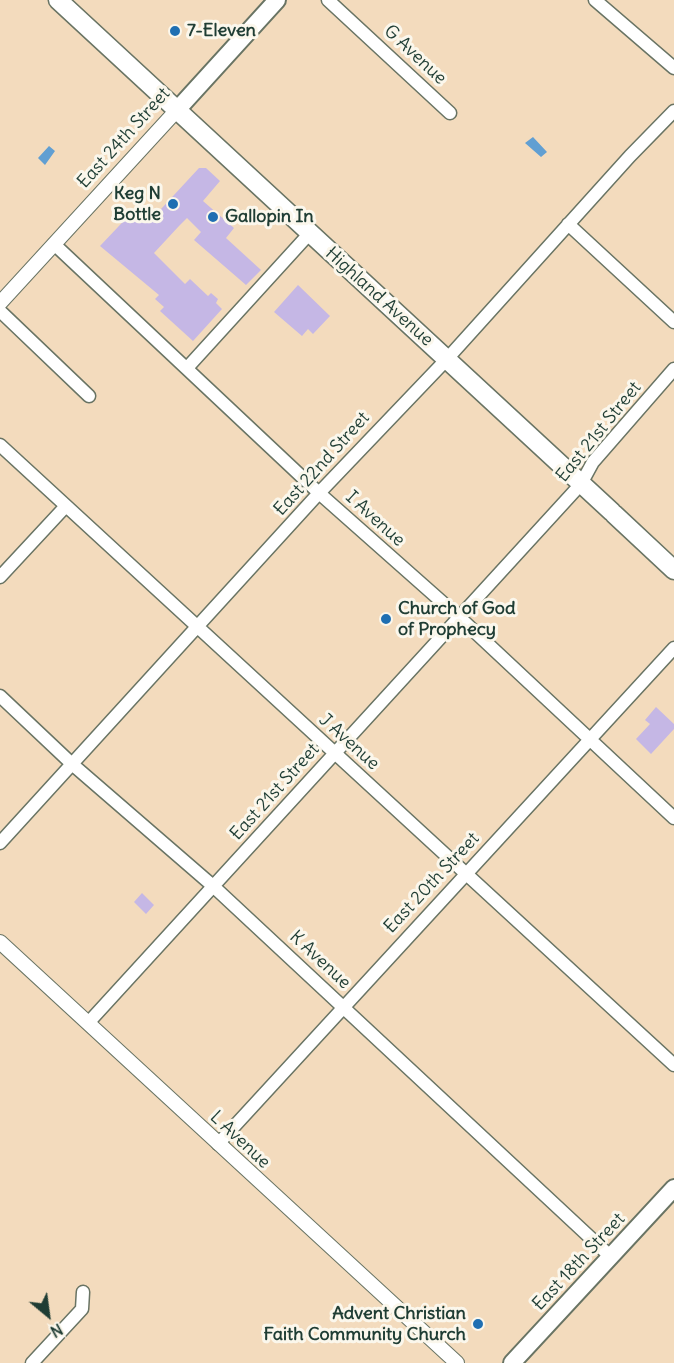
<!DOCTYPE html>
<html>
<head>
<meta charset="utf-8">
<style>
  body { margin:0 }
  #map { position:relative; width:674px; height:1363px; overflow:hidden; background:#f3dbbd; font-family:Delius,sans-serif }
  canvas { display:block }
  .north { position:absolute; left:18px; top:1285px; width:60px; height:60px; -webkit-text-stroke:4px #fbf7ec; paint-order:stroke; rotate:151deg; font-size:16px; font-weight:700; line-height:24px; text-align:center; color:#1f3d34 }
  .north::after { content:''; display:block; margin:auto; width:21px; height:27px; background:#1f3d34; clip-path:polygon(50% 0,100% 100%,50% 72%,0 100%) }
</style>
</head>
<body>
<div id="map">
<canvas width="674" height="1363"></canvas>
<div class="north">N</div>
</div>
<script>
const context = document.querySelector('canvas').getContext('2d');
context.lineJoin = 'round';
function paint(path, color) {
  context.fillStyle = color;
  context.fill(path, 'evenodd');
}
function stroke(path, color, width, dash) {
  context.strokeStyle = color;
  context.lineWidth = width;
  context.lineCap = dash ? 'butt' : 'round';
  context.setLineDash(dash || []);
  context.stroke(path);
}
function label(font, color, halo, rows, align = 'center') {
  context.font = font + ' Delius,sans-serif';
  context.lineWidth = 6;
  context.setLineDash([]);
  context.textBaseline = 'middle';
  context.strokeStyle = halo;
  context.fillStyle = color;
  for (const [text, x, y, turn = 0] of rows) {
    context.save();
    context.translate(x, y);
    context.rotate((+turn || 0) * Math.PI / 180);
    context.textAlign = isNaN(turn) ? turn : align;
    if (halo) context.strokeText(text, 0, 0);
    context.fillText(text, 0, 0);
    context.restore();
  }
}
const water = new Path2D(`
  M533,137L547,152L541,157L525,143Z
  M49,146L55,151L45,165L38,158Z`);
const building = new Path2D(`
  M199,168H206L220,181L203,201L234,228L226,238L261,270L246,285L194,240L201,232L187,218L179,226L154,253L185,284L190,279L208,296L211,293L218,299L216,303L222,309L193,341L160,311L164,307L155,299L159,295L100,246L135,209L149,222Z
  M298,285L330,316L313,334L308,329L302,336L274,312Z
  M656,707L674,724V729L651,754L636,739L650,724L645,720Z
  M142,893L154,905L146,914L134,902Z`);
const minor = new Path2D(`
  M328,0L450,113
  M595,0L674,68
  M568,224L674,322
  M54,244L319,493L459,617L674,818
  M0,311L89,396
  M187,368L309,234
  M0,445L674,1065
  M0,577L65,507
  M0,696L72,764L213,886L610,1256
  M0,843L319,493L447,359L630,156L674,111
  M89,1022L581,484L593,462L674,369
  M218,1144L674,648
  M32,1363L82,1309L83,1292`);
const tertiary = new Path2D(`
  M0,303L177,110
  M0,942L457,1363`);
const secondary = new Path2D(`
  M177,110L277,0
  M512,1363L674,1188`);
const primary = new Path2D(`
  M58,0L612,512
  M614,514L674,570`);
const markers = [
  [175,31,6,"#1f6fb2"],
  [173,204,6,"#1f6fb2"],
  [213,217,6,"#1f6fb2"],
  [386,619,6,"#1f6fb2"],
  [478,1324,6,"#1f6fb2"]
];
const poiNames = [
  ["7-Eleven",187,31],
  ["Keg N",161,194,"right"],
  ["Bottle",161,215,"right"],
  ["Gallopin In",225,217],
  ["Church of God",398,609],
  ["of Prophecy",398,630],
  ["Advent Christian",466,1314,"right"],
  ["Faith Community Church",466,1335,"right"]
];
const streetNames = [
  ["G Avenue",415,55,43],
  ["East 24th Street",124,138,-48],
  ["Highland Avenue",379,297,42],
  ["East 21st Street",599,432,-51],
  ["East 22nd Street",322,464,-48],
  ["I Avenue",375,519,42],
  ["J Avenue",349,742,42],
  ["East 21st Street",275,792,-48],
  ["East 20th Street",432,883,-47],
  ["K Avenue",320,960,43],
  ["L Avenue",240,1140,43],
  ["East 18th Street",579,1262,-47]
];
paint(water, '#619fd2');
paint(building, '#c5b7e5');
stroke(minor, '#697464', 15);
stroke(tertiary, '#697464', 16);
stroke(secondary, '#697464', 20);
stroke(primary, '#697464', 21);
stroke(minor, '#fff', 12);
stroke(tertiary, '#fff', 14);
stroke(secondary, '#fff', 16);
stroke(primary, '#fff', 18);
for (const [x, y, r, color] of markers) {
  const dot = new Path2D();
  dot.arc(x, y, r, 0, 2 * Math.PI);
  context.fillStyle = color;
  context.fill(dot);
  stroke(dot, '#fbf7ec', 2);
}
label('bold 18px', '#1f3d34', '#fbf7ec', poiNames, 'left');
label('18px', '#1f3d34', '#fbf7ec', streetNames);
</script>
</body>
</html>
